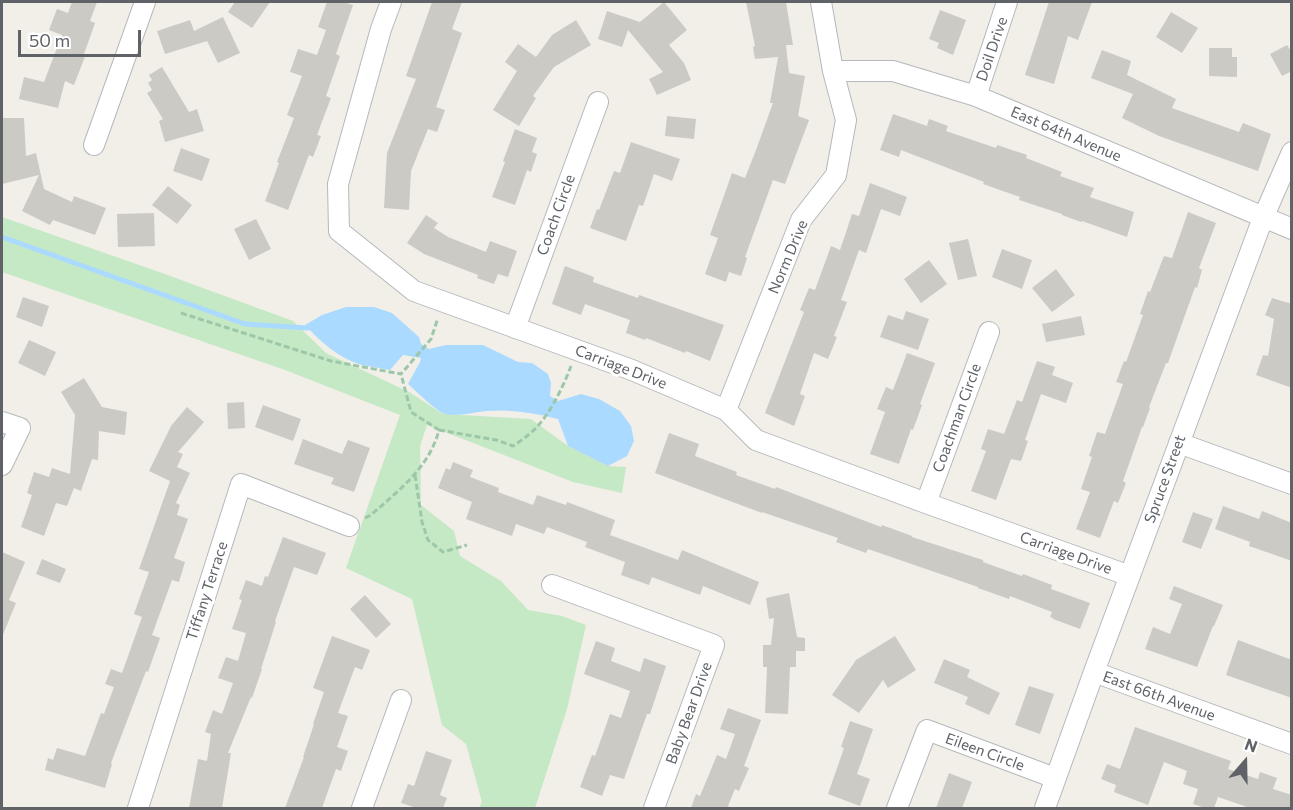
<!DOCTYPE html>
<html>
<head>
<meta charset="utf-8">
<style>
  body { margin:0 }
  #map { position:relative; width:1293px; height:810px; overflow:hidden; background:#f1efe8; font-family:Commissioner,sans-serif }
  canvas { display:block }
  .frame { position:absolute; inset:0; border:3px solid #5f6368; pointer-events:none }
  .north { position:absolute; left:1215px; top:732px; width:60px; height:60px; -webkit-text-stroke:4px #fff; paint-order:stroke; rotate:20deg; font-size:16px; font-weight:700; line-height:24px; text-align:center; color:#5f6368 }
  .north::after { content:''; display:block; margin:auto; width:21px; height:27px; background:#5f6368; clip-path:polygon(50% 0,100% 100%,50% 72%,0 100%) }
  .scale { position:absolute; left:18px; top:30px; width:123px; height:27px; box-sizing:border-box; border:3px solid #5f6368; border-top:0; padding-left:8px; font-size:18px; line-height:21px; white-space:nowrap; color:#5f6368; -webkit-text-stroke:4px #fff; paint-order:stroke }
</style>
</head>
<body>
<div id="map">
<canvas width="1293" height="810"></canvas>
<div class="frame"></div>
<div class="north">N</div>
<div class="scale">50 m</div>
</div>
<script>
const context = document.querySelector('canvas').getContext('2d');
context.lineJoin = 'round';
function paint(path, color) {
  context.fillStyle = color;
  context.fill(path, 'evenodd');
}
function stroke(path, color, width, dash) {
  context.strokeStyle = color;
  context.lineWidth = width;
  context.lineCap = dash ? 'butt' : 'round';
  context.setLineDash(dash || []);
  context.stroke(path);
}
function label(font, color, halo, rows, align = 'center') {
  context.font = font + ' Commissioner,sans-serif';
  context.lineWidth = 6;
  context.setLineDash([]);
  context.textBaseline = 'middle';
  context.strokeStyle = halo;
  context.fillStyle = color;
  for (const [text, x, y, turn = 0] of rows) {
    context.save();
    context.translate(x, y);
    context.rotate((+turn || 0) * Math.PI / 180);
    context.textAlign = isNaN(turn) ? turn : align;
    if (halo) context.strokeText(text, 0, 0);
    context.fillText(text, 0, 0);
    context.restore();
  }
}
const green = new Path2D(`
  M2,217L162,273L293,321L326,353L409,392L443,414L531,419L568,446L608,466L626,467L622,493L573,482L427,425L420,446L421,505L454,531L460,556L501,581L528,610L562,616L586,625L567,709L535,808H479L482,802L466,744L442,725L412,599L346,568L400,415L285,370L2,272Z`);
const water = new Path2D(`
  M346,307H374L392,313L419,337L421,344L429,349L446,345H483L518,362L532,363L548,374L551,383L550,396L558,401L581,394L599,399L620,411L631,426L634,441L627,456L608,466L568,446L558,419C535,413 511,409 487,411C473,412 459,417 445,414C437,412 415,390 408,384L420,362L421,358L403,355L390,370C381,368 371,367 362,365C338,358 321,342 305,325L322,315Z`);
const stream = new Path2D(`
  M2,237L245,324L308,328`);
const building = new Path2D(`
  M72,2H97L90,21L95,23L84,54H86L74,85L65,81L58,108L19,99L24,77L44,82L62,35L49,30L57,9L68,13Z
  M235,2H270L252,28L228,12Z
  M327,2H343L353,5L336,54L340,56L326,96L331,98L317,135L321,136L313,157L309,155L288,210L265,201L279,163L277,162L294,118L287,115L302,76L290,72L298,49L317,55L326,30L318,27Z
  M432,2H462L452,29L462,33L436,107L445,110L437,132L428,129L411,171L409,210L384,208L387,153L416,79L406,76Z
  M664,2L687,30L669,45L684,63L691,80L657,95L649,79L663,72L628,30L622,47L598,39L607,11L640,22Z
  M746,2H786L793,45H786L789,73L805,76L798,116L809,120L785,184L773,180L745,257L747,258L741,276L729,272L726,282L705,274L718,238L710,235L732,173L745,178L756,150L773,103H770L778,57L755,59L753,47L755,46Z
  M1049,2H1092L1078,40L1068,36L1054,84L1025,75Z
  M940,10L966,20L953,55L937,48L939,43L929,39Z
  M1171,12L1198,28L1182,53L1156,37Z
  M223,17L240,53L218,63L207,41L165,54L157,31L190,20L194,31Z
  M576,20L591,45L554,67L533,96L536,98L519,126L493,110L517,71L505,62L518,44L536,57L552,35Z
  M1287,45L1292,53V71L1282,76L1270,54Z
  M1209,48H1232V57H1237V77L1209,76Z
  M1102,50L1131,61L1127,75L1176,99L1172,108L1239,132L1243,123L1271,134L1258,171L1159,136L1122,118L1133,94L1091,78Z
  M162,67L189,112L197,109L204,131L165,142L159,121L163,119L147,93L152,90L148,83L152,80L149,75Z
  M893,114L927,126L929,119L948,126L946,131L996,148L997,145L1027,155L1026,158L1062,172L1060,176L1094,188L1090,197L1134,212L1127,237L1082,221L1081,222L1062,215V214L1019,200L1020,197L983,184L984,182L901,150L899,157L880,150Z
  M667,116L696,119L694,139L665,136Z
  M2,118H24L26,156L36,153L44,189L72,202L74,196L106,208L95,235L53,220L50,225L22,211L39,175L2,184Z
  M515,129L537,138L532,152L537,154L531,172L527,170L515,205L492,197L505,162L503,161Z
  M631,142L680,159L672,181L654,174L643,206L639,205L626,241L590,228L597,209L599,210L614,171L620,173Z
  M181,148L210,159L202,181L173,171Z
  M870,183L907,197L900,216L881,209L866,253L859,250L841,300L847,302L834,336L837,337L828,359L814,353L800,394L805,396L794,426L765,413L804,312L800,310L809,288L815,290L831,246L840,250L852,214L859,216Z
  M168,186L192,205L177,224L152,205Z
  M1188,212L1216,223L1199,268L1202,270L1197,288L1195,287L1168,363H1166L1149,407L1150,408L1143,427H1142L1123,481L1126,483L1118,503L1114,501L1100,538L1076,529L1090,492L1081,489L1092,457L1089,456L1097,432L1105,434L1123,384L1116,382L1124,361L1126,362L1143,315L1140,314L1148,291L1150,292L1164,256L1172,258Z
  M154,213L155,246L118,247L117,214Z
  M426,215L438,223L434,228L448,237L486,252L490,241L517,251L508,277L498,274L494,284L477,278L478,275L424,254L407,243Z
  M256,219L271,249L249,260L234,229Z
  M968,239L977,276L958,280L949,243Z
  M1002,249L1032,260L1022,289L992,277Z
  M929,260L947,284L921,303L904,279Z
  M565,266L594,277L593,282L638,298L639,295L724,325L710,361L686,351L685,353L646,338L645,340L626,333L630,320L585,304L581,315L552,304Z
  M1056,269L1075,295L1052,312L1032,288Z
  M23,297L49,306L42,327L16,317Z
  M1272,298L1292,304V388L1256,375L1263,355L1268,356L1274,319L1265,315Z
  M906,311L929,319L918,350L880,337L888,315L903,320Z
  M1081,316L1085,335L1046,342L1042,324Z
  M29,340L56,352L45,376L18,363Z
  M907,353L935,363L920,404L922,405L913,430L911,429L899,464L870,454L885,412L877,409L886,387L893,390Z
  M1037,361L1055,367L1052,375L1073,383L1066,403L1041,394L1025,440L1028,441L1021,461L1011,459L996,500L971,491L986,451L981,449L988,429L1004,434L1017,400L1022,402Z
  M84,378L102,407L127,412L125,435L99,431L98,460L92,459L81,491L74,488L67,506L56,503L44,536L21,527L32,495L27,493L34,472L49,477L52,468L70,474L75,415L61,392Z
  M244,402L245,428L228,429L227,403Z
  M263,405L301,419L293,441L255,427Z
  M187,407L204,422L178,452L183,454L177,467L190,473L176,503L180,505L177,515L188,519L174,558L185,562L179,582L172,580L152,635L160,638L148,672L146,671L111,763L112,764L105,788L45,770L48,758L53,760L57,748L85,756L101,713L104,714L114,687L105,684L111,669L122,673L142,617L134,614L149,572L139,569L170,481L149,471L171,426Z
  M669,433L699,444L695,456L737,472L736,475L775,489L776,487L881,527L882,525L912,536V537L983,560V562L1022,576L1023,574L1052,585L1051,589L1090,603L1080,629L1053,619V618L1050,617L1052,612L1010,596L1009,599L978,588V587L868,549L866,553L836,542L838,538L762,512V513L655,473Z
  M303,439L342,454L348,440L370,448L354,492L331,484L334,478L294,464Z
  M453,462L473,470L470,477L499,488L498,492L533,505L537,495L566,505L567,502L615,520L610,535L678,560L682,550L759,582L750,605L703,586L700,595L652,577L649,585L621,575L625,562L585,547L587,542L547,527L544,534L516,524L512,536L466,519L472,502L438,488L446,468L450,470Z
  M1223,506L1259,519L1262,511L1292,523V561L1249,546L1250,542L1215,529Z
  M1193,512L1213,519L1201,549L1182,542Z
  M283,537L326,553L317,575L294,567L275,621L276,622L261,669H262L252,698L251,697L228,753H231L222,808H189L198,759L207,761L211,734L205,732L213,710L222,714L233,683L218,678L226,657L238,661L246,633L232,629L242,600L239,599L246,580L262,586L265,576L268,577Z
  M2,552L25,562L9,600L16,603L2,637Z
  M42,559L66,569L60,583L36,574Z
  M1174,586L1223,605L1214,626H1213L1197,667L1145,649L1153,627L1170,634L1182,604L1169,599Z
  M789,593L797,637L805,638V651H796V667H790L788,714L765,713L767,667H763V645H771L774,618L769,619L766,598Z
  M365,595L391,624L376,638L350,609Z
  M332,636L370,650L362,670L355,667L338,713L348,716L337,747L348,751L341,771L336,769L322,808H285L304,757H303L314,724H313L324,692L313,688Z
  M895,636L916,670L888,688L883,680L859,713L832,695L856,660Z
  M1238,640L1292,660V698L1226,675Z
  M596,641L615,648L611,661L640,672L644,658L666,666L650,714H647L624,779L610,775L602,796L580,787L592,755L595,756L610,714L621,718L630,691L584,674Z
  M944,659L970,670L967,677L1000,693L989,715L965,704L968,697L934,683Z
  M1029,686L1054,694L1040,734L1015,725Z
  M728,708L761,720L744,766L749,768L739,791L735,789L728,806L731,808H691L696,794L700,796L717,755L726,759L735,734L720,729Z
  M850,721L873,729L857,774L870,779L860,806L828,794L844,748L841,747Z
  M1135,727L1231,761L1228,769L1258,779L1260,772L1277,778L1273,789L1292,795V808H1250L1218,797L1214,808H1205L1193,804L1198,789L1183,784L1187,771L1164,762L1148,805L1114,792L1116,785L1101,779L1107,764L1120,769Z
  M426,751L452,760L440,795L447,798L443,808H417L401,803L408,784L414,786Z
  M949,773L972,782L962,808H936Z`);
const path = new Path2D(`
  M181,313L331,361L401,374L431,339L438,318
  M439,430L496,440L513,446C521,441 529,435 536,428C551,412 563,387 571,366
  M415,475L422,522L428,540L443,552L467,545
  M365,518L371,515C399,490 429,468 439,430L411,412L401,374`);
const street = new Path2D(`
  M391,2L381,29L338,184L339,231L414,291L632,370L726,410L756,440L926,503L1130,576
  M833,71H893L976,96L1292,229
  M976,96L1007,2
  M94,145L145,2
  M515,328L598,102
  M726,410L801,220L836,175L846,120L833,71L821,2
  M2,422L20,428L2,465
  M1179,443L1292,484
  M926,503L989,332
  M552,585L714,645L654,808
  M1094,672L1292,744
  M138,808L241,484L349,526
  M362,808L401,700
  M897,808L927,730L1055,778
  M1045,808L1094,672L1263,218L1292,152`);
const streetNames = [
  ["Doil Drive",992,49,-71],
  ["East 64th Avenue",1066,134,23],
  ["Coach Circle",556,215,-70],
  ["Norm Drive",788,257,-67],
  ["Carriage Drive",621,367,21],
  ["Coachman Circle",957,418,-70],
  ["Spruce Street",1165,479,-70],
  ["Carriage Drive",1066,553,20],
  ["Tiffany Terrace",207,591,-72],
  ["East 66th Avenue",1159,696,20],
  ["Baby Bear Drive",689,713,-70],
  ["Eileen Circle",985,752,20]
];
paint(green, '#c5e8c5');
paint(water, '#aadaff');
stroke(stream, '#aadaff', 5);
paint(building, '#cccac5');
stroke(street, '#b5b8bc', 22);
stroke(path, '#9cc7a9', 3, [6, 3]);
stroke(street, '#fff', 20);
label('15px', '#5f6368', '#fff', streetNames);
</script>
</body>
</html>
